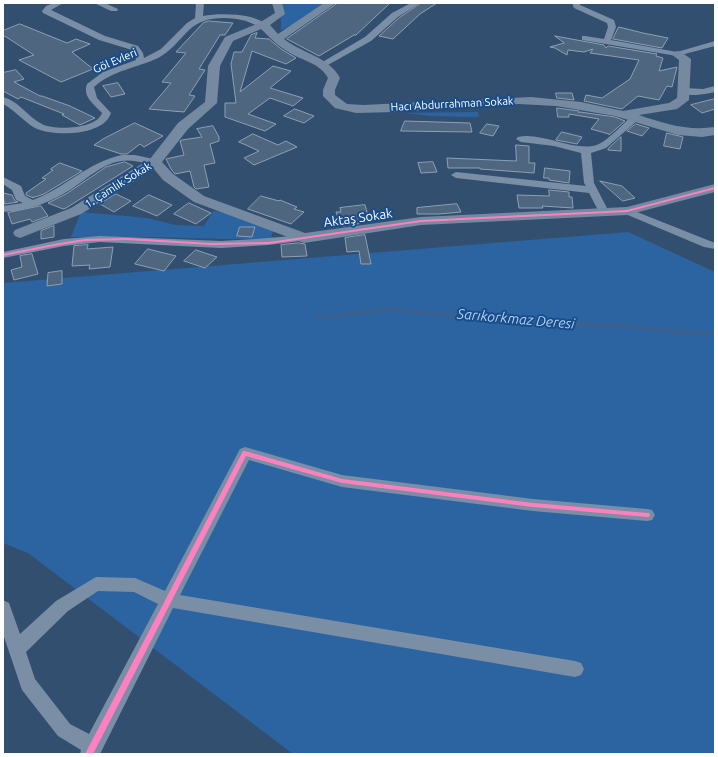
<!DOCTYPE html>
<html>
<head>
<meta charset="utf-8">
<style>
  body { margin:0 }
  #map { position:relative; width:718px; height:757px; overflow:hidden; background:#334f70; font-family:Ubuntu,sans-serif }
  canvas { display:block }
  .frame { position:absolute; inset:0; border:4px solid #fff; pointer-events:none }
</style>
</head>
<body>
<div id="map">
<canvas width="718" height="757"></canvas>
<div class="frame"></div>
</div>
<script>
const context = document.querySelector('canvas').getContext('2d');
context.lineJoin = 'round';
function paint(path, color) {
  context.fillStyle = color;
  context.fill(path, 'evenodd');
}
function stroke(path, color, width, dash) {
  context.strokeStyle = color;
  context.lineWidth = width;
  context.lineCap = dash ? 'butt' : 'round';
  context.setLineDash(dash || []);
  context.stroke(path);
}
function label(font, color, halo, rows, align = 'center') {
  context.font = font + ' Ubuntu,sans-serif';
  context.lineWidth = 4;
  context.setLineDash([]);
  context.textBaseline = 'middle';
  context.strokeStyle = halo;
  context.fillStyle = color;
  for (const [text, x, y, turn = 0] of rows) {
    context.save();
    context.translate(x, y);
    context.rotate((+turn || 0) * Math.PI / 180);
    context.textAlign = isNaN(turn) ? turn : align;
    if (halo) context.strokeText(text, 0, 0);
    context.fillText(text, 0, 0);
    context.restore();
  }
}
const green = new Path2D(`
  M278,3H327L291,26L281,30V9Z
  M478,112L479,117L431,116L405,113Z
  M213,211L223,212L273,230L271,239H223L146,237H71L81,212L147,218L175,225L204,226Z
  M628,232L715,272V754H293L28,553L3,543V283Z`);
const stream = new Path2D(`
  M317,316L341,315L387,309L508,320L625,326L715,335`);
const building = new Path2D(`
  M338,3H390L356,35H354L319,56L287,39Z
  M421,3H437L420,14L393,39L379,36L399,18Z
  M209,21L233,23L225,35H220L199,69L205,70L189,95L195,96L184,112L149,109L171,83L162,82L186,53L176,52L203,23Z
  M20,24L67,43L76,39L90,44L72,52L93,69L61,82L19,60L34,55L3,35V31Z
  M619,27L643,33L668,38L662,48L613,39Z
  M257,33L255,38L269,39L281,49L296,58L286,64L252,51L240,92L273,66L291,71L270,88L303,98L293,106L270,98L248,114L276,124L265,131L225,117V103H236L231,64L234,52H242L251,35Z
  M555,36L604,45L606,48L608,46L657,54L656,56L663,58L659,71L677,67L672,87L667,86L659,100L638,96L622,109L584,101L586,95L602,98L630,79L639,60L590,53L593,49L584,52L568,50L567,55L555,48L550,47L564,43Z
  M16,70L24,79L14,82L40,96H42L70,106L95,118L80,125L62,115L64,114L21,97L18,99L3,91V73Z
  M118,83L125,94L111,97L103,86Z
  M556,93H572L574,100L557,98Z
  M715,99V109L702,113L691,105Z
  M557,108L579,111V113L580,112L615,117L625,121L609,135V134L591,129L599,119L569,114V117H558Z
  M295,109L314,116L304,123L284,116Z
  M405,121L470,123L472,132L401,131Z
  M135,123L163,136L144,147L140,144L127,154H121L94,145L103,139Z
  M487,124L499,126L493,136L480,133Z
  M636,124L649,128L642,136L627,131Z
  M213,126L219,137V141L210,144L215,163L204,165L209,187L196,189L194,187L190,171L175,174L171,169L166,159L184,155L180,141L182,140L202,137L197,129Z
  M562,132L582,137L577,144L556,140Z
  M667,133L683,137L680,149L664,146Z
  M253,134L278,145L286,141L297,147L254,165L244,158L259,151L239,142Z
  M621,137V151L608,150V149Z
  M516,145L529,146V163H535L534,173L480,169V168H448L447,158L516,161Z
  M125,162L133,166L66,208L63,209L48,203L66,194L106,167Z
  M433,162L437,172L421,173L418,163Z
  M60,163L82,171L44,194L35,197H33L34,198L26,195V193L46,179L42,178L53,170L51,169Z
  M545,168L570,171L569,183L549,180V178H544Z
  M600,181L622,186L635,198L623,201Z
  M549,190L569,192V197H572L573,208L542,206L543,208H519L517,195L549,196Z
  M3,193L12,195L15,201L18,202L5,204Z
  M116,194L131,201L114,212L100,204Z
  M149,195L172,205L157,216L133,206Z
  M261,196L279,201L280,200L297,207L294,209L304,212L291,224L248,209Z
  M189,203L211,213L196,224L174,214Z
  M457,204L461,212L439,214H417V208Z
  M365,205L369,219L362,220L363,223L343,226V223H340L336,212H341L340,208Z
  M41,206L48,216L32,222L30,219L12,224L8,213Z
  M54,226V237L41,239V231Z
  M240,227H255L252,237L237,236Z
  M365,235L371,264H361L359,251L347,252L345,238Z
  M299,243L305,244L307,256L282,257L281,245Z
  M88,245L87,249L113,247L110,267L89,269L90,265L72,266L74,246Z
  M148,249L176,256L164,271L135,264Z
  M196,250L217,257L205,268L184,261Z
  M32,254L38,274L14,280L11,270L22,267L20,256Z
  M62,271V284L47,286L48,273Z`);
const street = new Path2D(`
  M53,3H63L51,10L105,36L138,46L143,53L144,58L161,49L187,23L195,18L196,3H204L203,16C220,13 254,13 267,25L263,27C257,26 252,23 246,21C227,16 202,16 188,31C178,41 171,51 158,58C137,68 113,70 94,87L97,98L111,113C104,136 54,137 35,128C24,122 15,110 3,104V97C19,101 28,117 42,124C55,131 97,129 102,113C95,105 82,97 87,84L103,72L136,60L135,53L132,50L99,40L43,13L42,11L46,6Z
  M94,3H105L118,9L117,11H111Z
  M411,3H420L398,17L371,41L326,66H320L319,64L365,37L392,13Z
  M572,3H580V5L614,20L616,27L611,40L677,52L715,41V46L677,56L582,40V36H585L604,39L608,27L607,23L574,8Z
  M715,86V92C705,94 687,98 679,91L683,88L703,89Z
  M635,115L638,116L640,118L638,120L606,148L591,153L594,183L609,212L608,214H600L589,193L456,178L451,175L456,172L586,186L584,183L581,153L554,146L521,142L516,139L518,137C541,131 578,154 599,144C609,139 623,124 632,116Z
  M122,155H135L158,160L160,162L155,165C144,163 132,159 121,161C102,164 88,178 73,188C52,202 28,211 3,212V206L23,203L16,200L12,190L3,184V177L21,186L25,196L33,200C65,188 88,162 122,155Z
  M627,208L715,243V249L704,247L623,213L622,211Z
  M304,235L309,238L308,240L268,245L221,248L100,242L64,246L3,258V252L64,239L100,236L221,241L256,239Z
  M245,447L342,475L533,499L647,509L652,510L655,515L652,520L647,521L533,511L342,487L249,460L180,595L575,661L581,663L584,669L581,675L575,677L173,608L100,754H80L81,750L58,736L22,690L3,634V600L9,603L20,634L56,601L96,577L135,578L165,591L240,449ZM98,591L134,592L158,604L89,734L70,724L35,679L26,652L68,611Z`);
const secondary = new Path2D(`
  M272,3H282L285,14L270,25L278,34L324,3H336L284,39C303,54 328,56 340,78L335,90V95L347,104L363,105L531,97L581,102L623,111L669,103L677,98L679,60L671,54L677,51L681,52L691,59L689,100L677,109L639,115C665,124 688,131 715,127V135L702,137L678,135L615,116L556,106L519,104L395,112L356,113L335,108L323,96V90L328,78C320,63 303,61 290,53C279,47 270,38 261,29L233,41L220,66L217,103L188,129L162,162L173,174L204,196L305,233L421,217L627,207L715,184V192L627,215L421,225L304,243L194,202L163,180L154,169L81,214L25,236L20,238L15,236L13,233L15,230L71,208L150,159L178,123L205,102L208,66L225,37L259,23L275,13Z`);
const cycleway = new Path2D(`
  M715,187V189L627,212L421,222L269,244L210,245L128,240L85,241L54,246L3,256V254L54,244L85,239L128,238L210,243L269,242L421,220L627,210Z
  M243,451H245L342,479L533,503L647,513H649L650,515L649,517H647L533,507L342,483L246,456L93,754H85Z`);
const farStreetnames = [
  ["Göl Evleri",115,61,-23],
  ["Hacı Abdurrahman Sokak",452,104,-3],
  ["1. Çamlık Sokak",118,185,-32]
];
const streetNames = [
  ["Aktaş Sokak",358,218,-8]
];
const waterNames = [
  ["Sarıkorkmaz Deresi",516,319,5]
];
paint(green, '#2c64a1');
stroke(stream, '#3b618c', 3.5);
paint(building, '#4f6680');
stroke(building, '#8e9fb3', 1);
paint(street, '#7a8fa6');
paint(secondary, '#758aa1');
paint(cycleway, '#ff80c0');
label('11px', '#fff', '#194d8a', farStreetnames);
label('13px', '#fff', '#194d8a', streetNames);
label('italic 14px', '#aed0f5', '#194d8a', waterNames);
</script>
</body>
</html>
